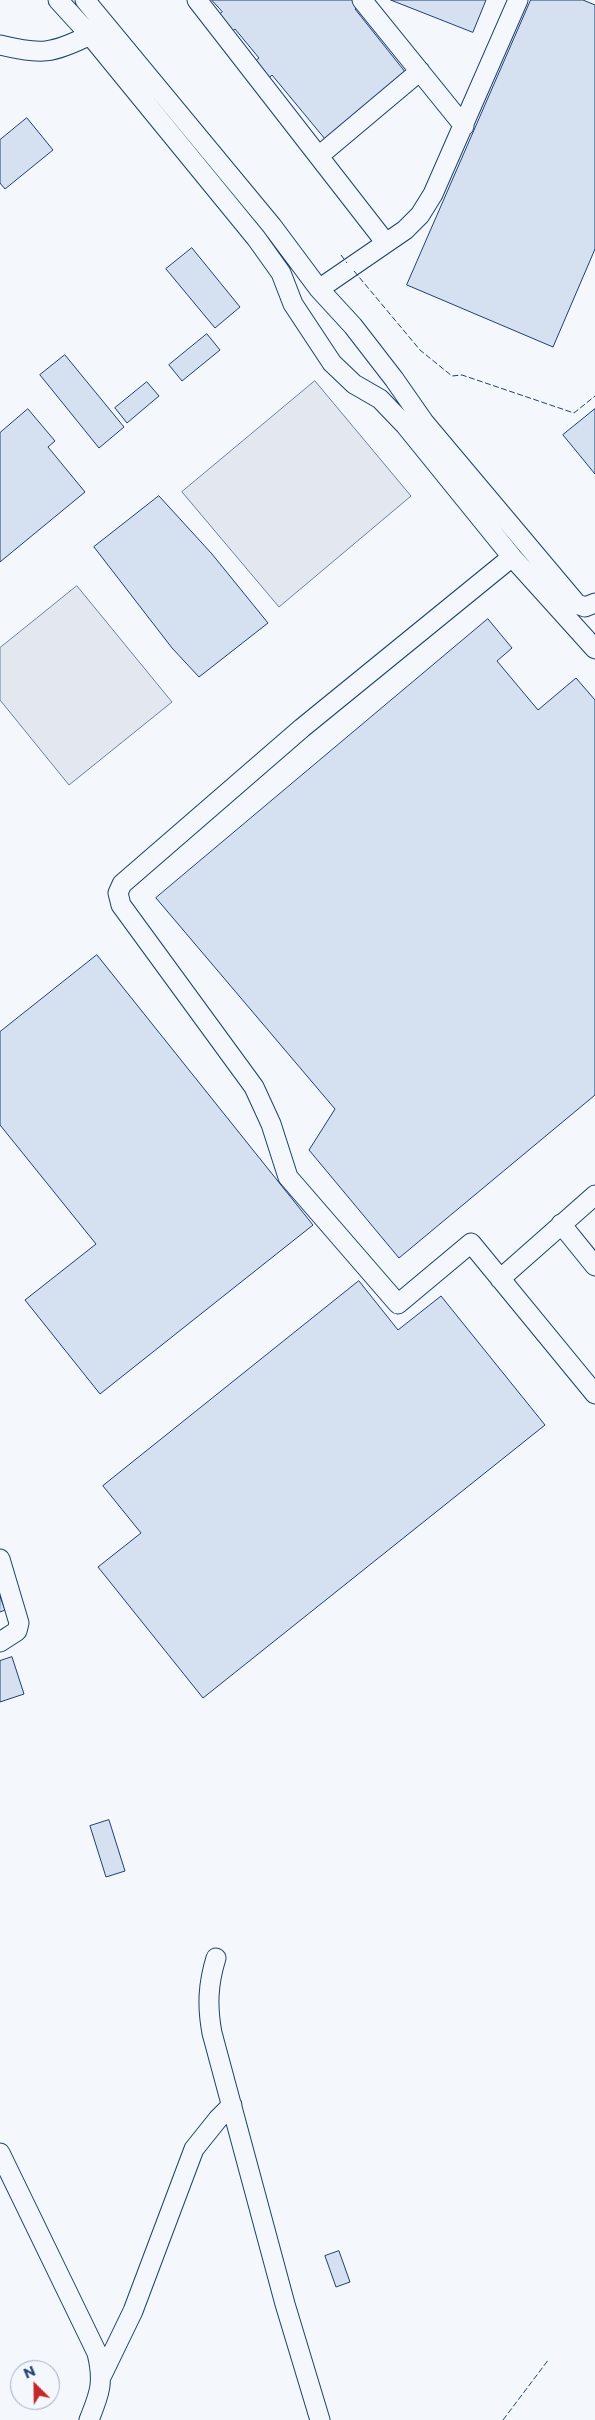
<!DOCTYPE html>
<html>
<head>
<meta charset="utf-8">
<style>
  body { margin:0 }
  #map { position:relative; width:595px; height:2420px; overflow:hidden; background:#f4f7fb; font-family:Montserrat,sans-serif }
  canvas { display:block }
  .north { position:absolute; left:10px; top:2360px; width:50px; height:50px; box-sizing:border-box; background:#f4f7fb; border:1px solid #9eadc5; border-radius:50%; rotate:337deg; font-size:14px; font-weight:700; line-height:20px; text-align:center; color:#1d3f73 }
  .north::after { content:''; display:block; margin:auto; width:18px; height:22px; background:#c62828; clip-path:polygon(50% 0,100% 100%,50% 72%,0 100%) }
</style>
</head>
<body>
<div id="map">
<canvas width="595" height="2420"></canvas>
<div class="north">N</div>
</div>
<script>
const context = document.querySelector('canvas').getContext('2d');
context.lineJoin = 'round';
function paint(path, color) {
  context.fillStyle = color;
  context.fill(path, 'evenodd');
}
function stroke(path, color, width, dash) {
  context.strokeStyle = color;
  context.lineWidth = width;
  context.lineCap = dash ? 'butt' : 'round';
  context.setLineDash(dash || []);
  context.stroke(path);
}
const parking = new Path2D(`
  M315,381L411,496L279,607L182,492Z
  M77,586L172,702L69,785L0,700V648Z`);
const building = new Path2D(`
  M212,0H356L360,5L355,9L406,73L325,139L272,75L268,79L254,62L259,58L235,29L229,34L216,17L222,12Z
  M391,0H486L473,32Z
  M531,0H583L595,5V249L553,347L407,285Z
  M27,118L53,150L5,189L0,183V140Z
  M192,248L240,307L215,328L166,269Z
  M207,334L220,350L182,381L169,365Z
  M65,355L124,427L99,448L40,375Z
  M147,382L159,396L127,423L115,408Z
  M28,409L55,441L48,447L85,492L0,562V433Z
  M595,409V474L563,435Z
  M159,496L212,554L268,623L199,677L172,648L94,547Z
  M488,619L512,648L497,661L538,710L576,678L595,700V1095L399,1258L309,1150L335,1109L156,898Z
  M97,955L313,1225L100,1394L25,1300L96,1244L0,1125V1032Z
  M359,1281L398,1330L441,1296L545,1425L203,1698L98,1567L141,1533L103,1486Z
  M0,1596L5,1610L0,1612Z
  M12,1657L24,1694L0,1702V1661Z
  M109,1820L125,1871L106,1877L90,1826Z
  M339,2251L350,2282L336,2287L325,2256Z`);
const minor = new Path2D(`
  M58,0L90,35L256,238L281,273L293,304L332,363L354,384L380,399L405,425L512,557L595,649
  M85,0L272,226L319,289L353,326L394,379L424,422L577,604L585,607L595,603
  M197,0L386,243
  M362,0L464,126
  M0,45C41,55 52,54 90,35
  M320,155L420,71
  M319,289L405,230L420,215L433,194L518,0
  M512,557L302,728L122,884L118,893L121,905L254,1087L271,1124L288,1177L398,1304L471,1243L595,1394
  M561,1224L595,1266
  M500,1279L595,1195
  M0,1559L19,1623L17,1631L0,1642
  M216,1958C208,1984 207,2006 212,2033L285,2304L320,2420
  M0,2153L97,2353C104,2382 100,2393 89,2420
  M102,2375L133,2311L194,2149L218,2119L232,2105`);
const fence = new Path2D(`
  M341,255L347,263
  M354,271L420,350L452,376L462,375L574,413L595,396
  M503,2420L549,2359`);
paint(parking, '#e3e8f0');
stroke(parking, '#687fa3', 1);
paint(building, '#d5e0f0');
stroke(building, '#1d3f73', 1);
stroke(minor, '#1d3f73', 21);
stroke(minor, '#f4f7fb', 19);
stroke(fence, '#1d3f73', 1, [6, 2.5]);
</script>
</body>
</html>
